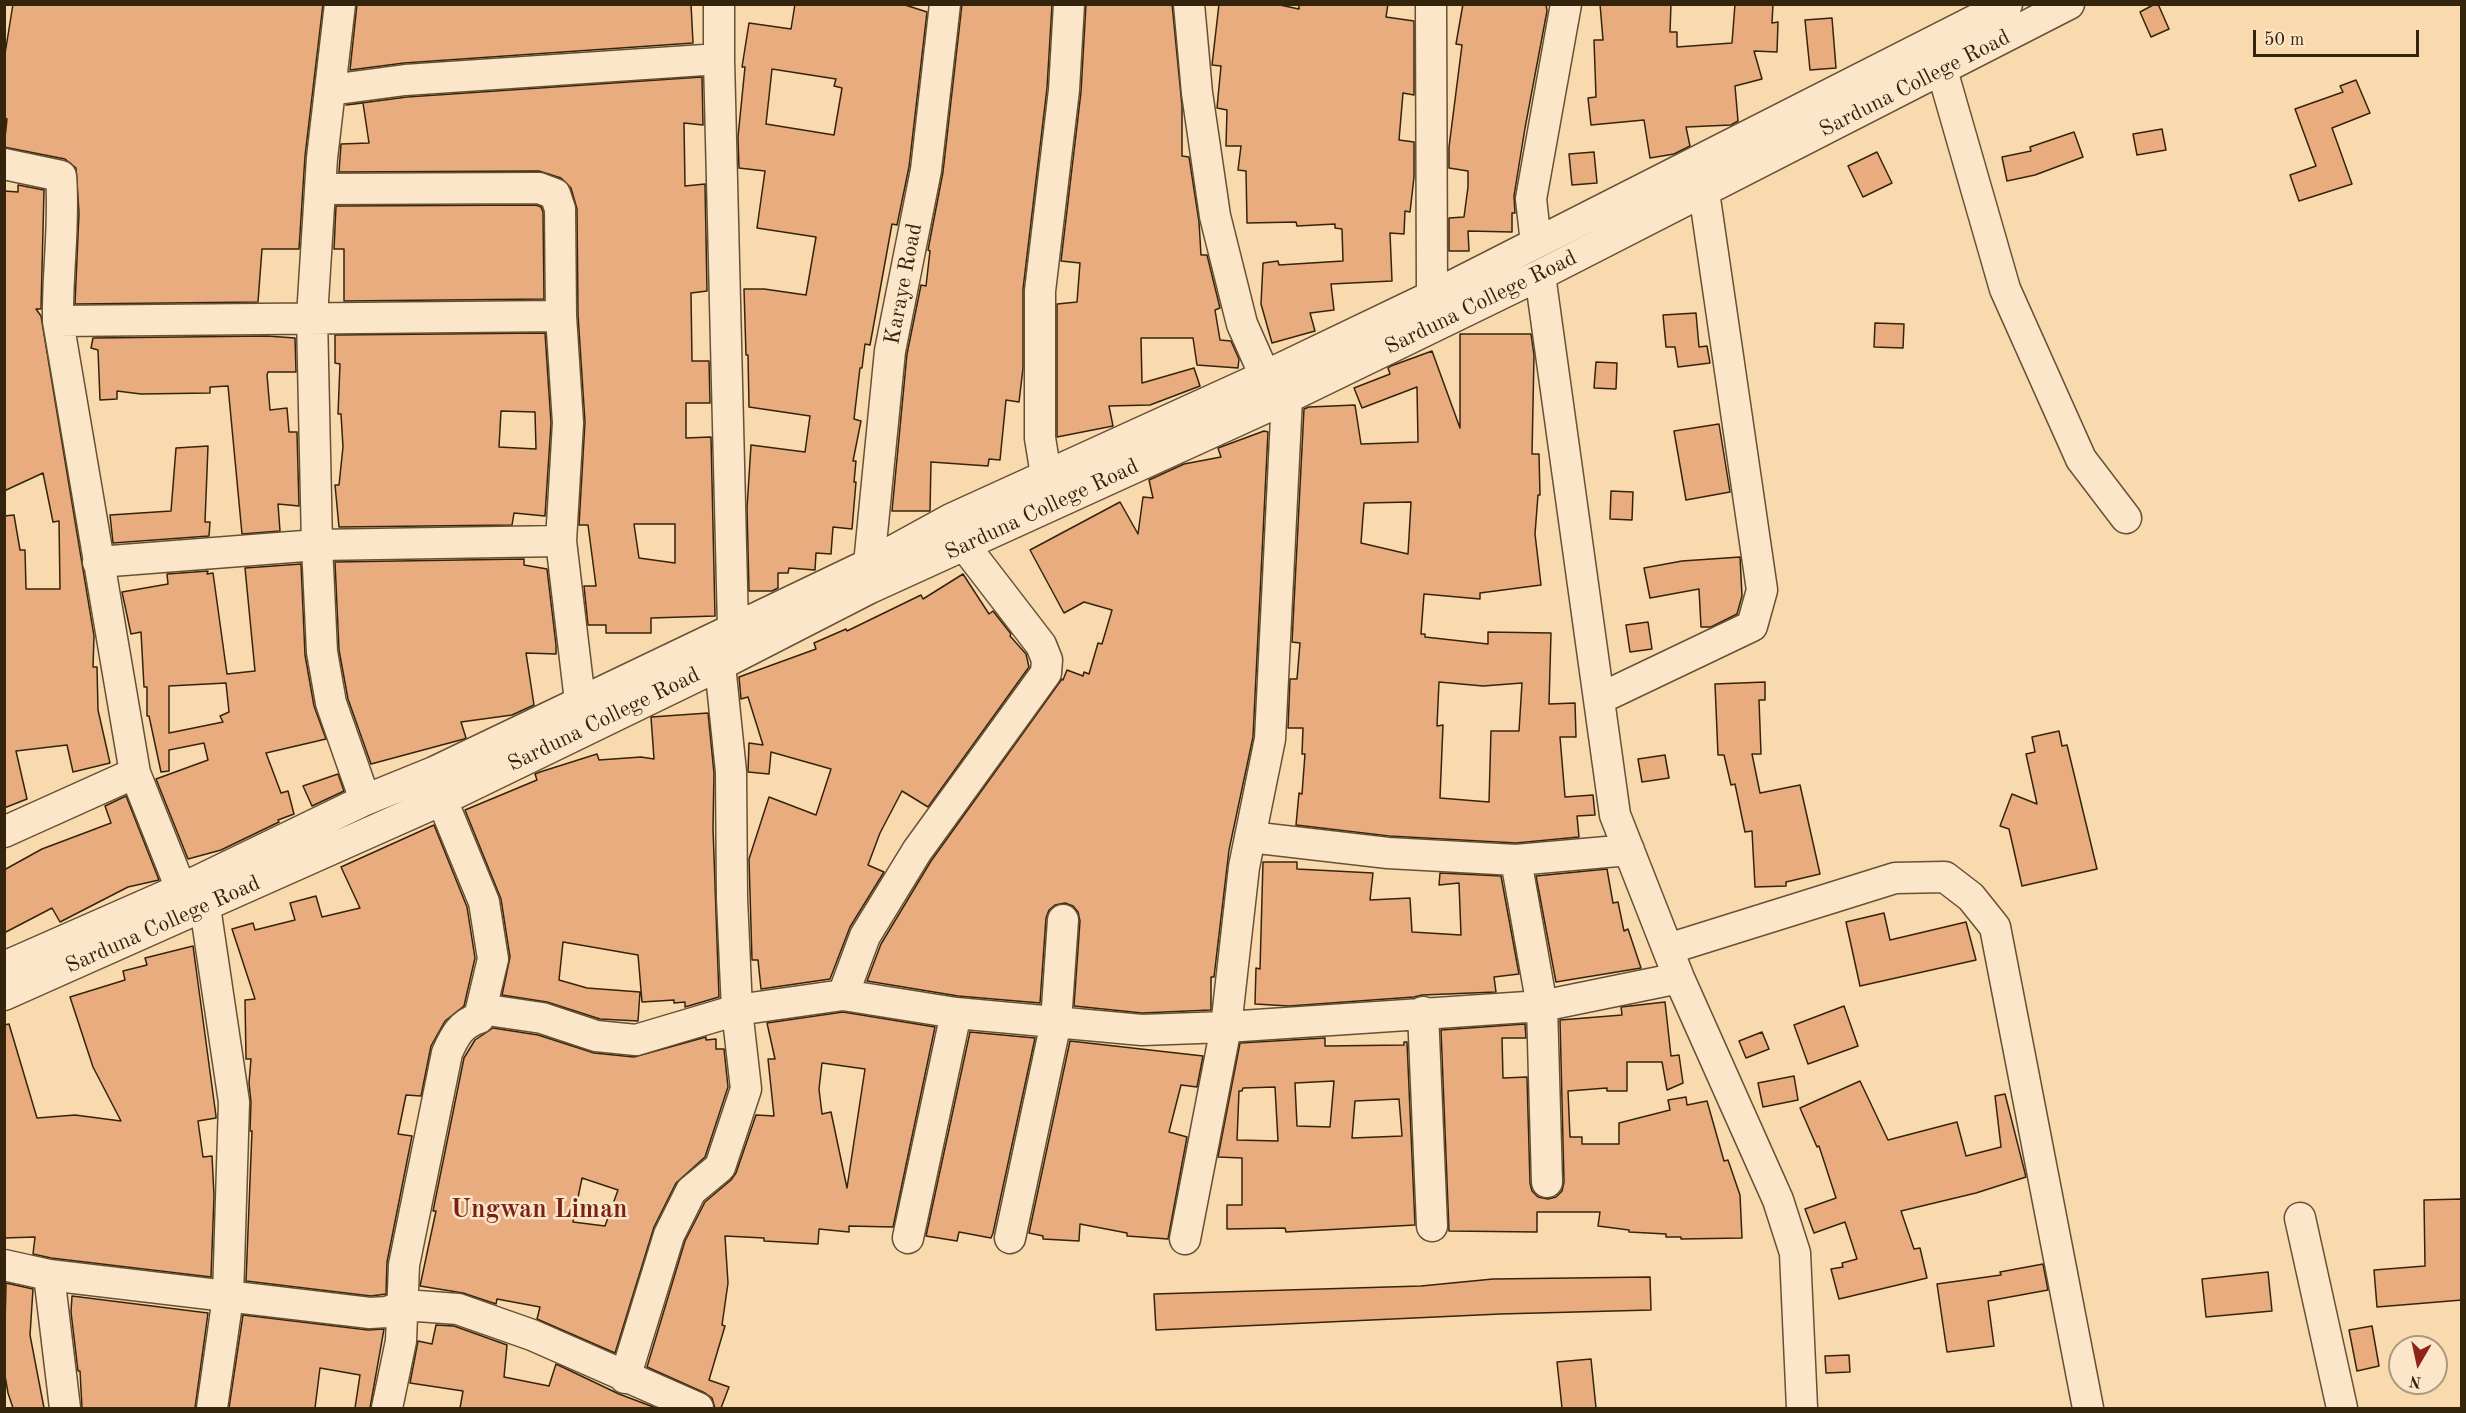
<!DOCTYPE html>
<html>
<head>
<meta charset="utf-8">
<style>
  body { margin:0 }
  #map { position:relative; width:2466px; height:1413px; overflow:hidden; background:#f9d9ae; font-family:"Old Standard TT",serif }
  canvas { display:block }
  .frame { position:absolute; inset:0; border:6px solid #35240c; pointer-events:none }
  .north { position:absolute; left:2388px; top:1335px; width:60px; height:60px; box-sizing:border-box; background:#fbe6ca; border:2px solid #ac987e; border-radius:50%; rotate:189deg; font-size:16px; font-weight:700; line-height:24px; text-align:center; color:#35240c }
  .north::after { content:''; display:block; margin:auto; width:21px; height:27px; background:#8f2418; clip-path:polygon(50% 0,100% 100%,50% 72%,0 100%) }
  .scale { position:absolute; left:2253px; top:30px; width:166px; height:27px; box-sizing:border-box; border:3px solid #35240c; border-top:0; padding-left:8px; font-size:18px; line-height:21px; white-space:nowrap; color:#35240c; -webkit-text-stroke:4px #fbe6ca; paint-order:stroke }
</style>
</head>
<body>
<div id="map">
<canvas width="2466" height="1413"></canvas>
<div class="frame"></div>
<div class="north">N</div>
<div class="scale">50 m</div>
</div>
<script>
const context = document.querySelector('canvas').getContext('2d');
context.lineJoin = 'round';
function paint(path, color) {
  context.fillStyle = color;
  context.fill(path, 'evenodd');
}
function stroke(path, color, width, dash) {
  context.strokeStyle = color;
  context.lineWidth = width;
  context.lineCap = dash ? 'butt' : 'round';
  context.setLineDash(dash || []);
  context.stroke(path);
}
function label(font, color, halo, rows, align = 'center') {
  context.font = font + ' "Old Standard TT",serif';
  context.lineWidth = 5;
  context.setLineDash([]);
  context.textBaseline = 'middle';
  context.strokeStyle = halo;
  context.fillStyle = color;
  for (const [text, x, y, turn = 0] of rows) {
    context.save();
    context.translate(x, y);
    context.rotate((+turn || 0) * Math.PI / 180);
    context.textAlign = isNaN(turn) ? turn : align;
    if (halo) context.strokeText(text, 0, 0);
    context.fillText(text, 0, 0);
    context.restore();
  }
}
const building = new Path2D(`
  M13,4H323L305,156L299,249H262L258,302L75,304L79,213L76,168L65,159L4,147L7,119L4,118V60Z
  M357,4H691L693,43L404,63L350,70Z
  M795,4H902L927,12L909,167L897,225L892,224L870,345L865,344L862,368H860L854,419L861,421L853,461H856L854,482H856L852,529L833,527L831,554L816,553L815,570L789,568L788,573H778V588L772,591H749L747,508L751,445L805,452L810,416L749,407L748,355H746L744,289H764L806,295L816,237L757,228L765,171L739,168L738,137L745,67H742L749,23L791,29ZM772,69L836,79L834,86L842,88L834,135L766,124Z
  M962,4L1052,5L1047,88L1023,289V368L1019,402L1006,400L1000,460L989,459L988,466L931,462L930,511H892L907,354L921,285L926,286L930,251L928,250L943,172Z
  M1086,4H1172L1182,106V156L1189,157L1199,222L1201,255H1207L1220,308L1215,310L1220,340L1231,341L1239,359L1238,368L1197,365L1193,338H1141L1142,383L1194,368L1200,386L1150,405L1109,406L1113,426L1057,437V304L1077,302L1080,263L1061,261L1081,92Z
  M1219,4H1275L1299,9V4H1388L1386,17L1414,21V95L1403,93L1399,140L1414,142V177L1410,212L1405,211L1404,234L1390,233L1392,281L1331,284L1334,310L1310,313L1315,331L1272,343L1261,304L1263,263L1278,261L1279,265L1343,261L1342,229L1335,228V224L1297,226L1296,222L1247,223L1246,171L1238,170L1241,146H1226L1227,110L1217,108L1221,66L1212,65Z
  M1463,4H1546L1547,11L1525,128L1514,196L1515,213H1512V232L1468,231L1469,251H1449V218L1464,217L1468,187V171L1449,168V147L1462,45L1456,44Z
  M1600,4H1671L1670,32H1677V47L1732,43L1735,4H1773L1772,23L1778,22L1777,52L1754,51L1762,79L1735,86L1738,121L1731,125L1686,127L1690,146L1674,154L1650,158L1644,120L1591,125L1588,98L1596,97L1594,40H1603Z
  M2155,4H2158L2169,29L2151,37L2140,12Z
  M1832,18L1836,68L1810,70L1805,20Z
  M702,77L703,125L684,123L685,186L705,184L707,291L691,293L692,361H709L710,403H686V438L711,437L715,616L651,618V633H606V625H588L584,586H596L588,525H579L585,422L578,315L577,209L571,188L561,178L539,171L339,172L341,144L369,143L363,103L346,105L407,97ZM634,524H675V563L639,558Z
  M2356,80L2370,113L2332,128L2352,184L2299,201L2290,175L2316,166L2295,109L2343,92L2340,86Z
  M2162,129L2166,150L2137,155L2133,134Z
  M2074,132L2083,157L2035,175L2007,181L2002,157L2031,151L2030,147Z
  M1594,152L1597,183L1572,185L1569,154Z
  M1877,152L1892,183L1863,197L1848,166Z
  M18,185L44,190L41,309H36L41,316L94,636L93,667H97L98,710L110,763L73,772L67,745L16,751L27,799L4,808V516L14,515L20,550H25L26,589H60L59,521L53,522L43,473L4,491V191L18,192Z
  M536,205L541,207L543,212L544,299L344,301V249H334L336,206Z
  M1696,313L1699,347L1707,346L1710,363L1678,367L1675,347H1666L1663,315Z
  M1875,323L1904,324L1903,348L1874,347Z
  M545,333L551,423L545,516L514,513L512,525L339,527L335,485H339L343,447L341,414H338L340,364L335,363V335ZM501,411L535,412L536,449L499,447Z
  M1460,334H1531L1534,355L1532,454H1539L1540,495H1538L1535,534L1541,585L1480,593V599L1424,594L1421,634H1425V637L1488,644V632L1551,633L1549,704L1575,703L1576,737H1560L1565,797L1593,795L1595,815L1577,816L1579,837L1516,843L1389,836L1296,825L1299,793L1302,794L1305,754H1302L1303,728H1288L1290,679H1297L1300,643L1292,642L1304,409L1309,407L1355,405L1361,444L1418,442L1417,387L1362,408L1354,388L1390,374L1388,368L1391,366L1432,351L1460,428ZM1411,502L1408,554L1361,543L1364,503ZM1439,682L1483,686L1522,683L1519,731H1491L1489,802L1440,798L1443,725L1437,726Z
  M267,336L295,338L296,372H268L267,375L270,410L287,408L289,432H297L299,506L278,504L280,531L242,534L228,386L210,387V393L141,394L117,391V399L100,400L98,350L91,348L93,338Z
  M1596,362L1617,363L1616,389L1594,388Z
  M1719,424L1730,492L1686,500L1674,431Z
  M1264,431L1268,432L1253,737L1229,850L1214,977H1211V1010L1142,1013L1074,1006L1080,921L1078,912L1073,906L1065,903L1055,905L1049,910L1046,918L1040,1003L958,996L867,981L881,944L931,861L1062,679L1063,680L1067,670L1083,676L1084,672L1089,674L1098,643L1102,644L1112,610L1084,602L1064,613L1030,550L1120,502L1138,534L1143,497L1153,498L1149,480L1184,464L1221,457L1218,448Z
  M208,446L205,522H210L209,536L113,543L110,515L171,511L176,448Z
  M1611,491L1633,492L1632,520L1610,519Z
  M1740,557L1742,596L1737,614L1711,627H1701L1699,589L1650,598L1644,568L1682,561Z
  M524,559V565L547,569L556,645V654L526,653L534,705L512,715L461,722L466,738L464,739L371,764L348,699L339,650L335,562Z
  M301,564L305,655L314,706L326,739L266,753L281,793L288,791L294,814L278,820L279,822L221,850L188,859L156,779L208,760L204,743L169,750V771L161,772L149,716H147V687H144L141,632L131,634L122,592L168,584L167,574L208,571L207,574L213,573L227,674L255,671L245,568ZM226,683L229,712L220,716L223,722L169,733V686Z
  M963,574L989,614L993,611L1011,634L1010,636L1026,654L1029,667L928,807L902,791L880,833L868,865L884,872L850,927L830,979L761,989L758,960H752L749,859L769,797L816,815L831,769L771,752L769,774L748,772L749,743L763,745L748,697L741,699L739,677L816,649L814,643L846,629L847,631L921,595L923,599Z
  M1648,622L1652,649L1630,652L1626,625Z
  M1765,682V700H1759L1761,754H1752L1760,793L1800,785L1820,874L1786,882V886L1755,887L1752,831L1745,832L1735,784L1731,785L1724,755H1718L1715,684Z
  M708,713L714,773L713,828L719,997L685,1007V1002L674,1003V1000L642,1002L638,955L563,942L559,980L587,988L640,992L638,1021L600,1019L547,1002L502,995L510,957L501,899L465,810L537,780L535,774L540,772L597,754L599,760L641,757L654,759L651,717Z
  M2059,731L2062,746L2067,745L2097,869L2022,886L2009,829L2000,826L2012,794L2037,804L2026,754L2035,752L2032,737Z
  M1665,755L1669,778L1642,782L1638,759Z
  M338,774L344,791L312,806L303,786Z
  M126,796L159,880L128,887L60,922L52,908L4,933V870L42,849L111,823L105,806Z
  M434,825L467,907L475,958L464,1006L445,1021L431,1046L421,1096L406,1095L398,1134L412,1136L387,1262L386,1294L371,1296L246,1281L252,1131H250L251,1102L249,1083L251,1059H246L245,1000L255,999L232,929L253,923L255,930L295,920L290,903L316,896L322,917L360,908L341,867Z
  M1263,862H1297V869L1373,873L1370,900L1410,898L1412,932L1461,935L1459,883L1439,885L1440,873L1501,876L1519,974L1494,977L1496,992L1422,995L1414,997L1289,1006L1255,1004L1256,968L1260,969Z
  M1607,869L1613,903L1618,902L1624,931L1628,929L1641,968L1556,982L1536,876Z
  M1884,913L1890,940L1966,922L1976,960L1860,986L1846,922Z
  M193,946L216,1116V1118L198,1121L203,1157L212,1156L214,1196L211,1277L51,1258L33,1254L35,1237L4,1238V1025L9,1024L37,1118L75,1115L121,1121L93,1067L70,997L125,980L123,971L147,965L145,958Z
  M1665,1002L1671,1056L1679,1055L1683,1083L1667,1090L1662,1062H1627V1091H1607V1088L1568,1091L1570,1137H1582V1144H1619V1123L1670,1110L1668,1100L1686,1097L1687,1105L1707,1101L1724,1161L1728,1160L1740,1195L1742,1238L1681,1239V1237H1666V1234L1629,1232V1230L1598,1226L1600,1212H1537V1232L1449,1231L1441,1030L1525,1024L1526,1038H1502L1503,1078L1527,1077L1530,1183L1532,1191L1538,1197L1548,1199L1556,1197L1562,1191L1564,1182L1560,1020L1622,1015L1621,1007Z
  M1844,1006L1858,1046L1808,1064L1794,1025Z
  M843,1012L935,1027L893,1227L849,1226V1232L819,1229L818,1244L764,1241V1238L725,1236L728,1283L722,1325L725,1326L709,1380L729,1387L721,1408H715L712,1398L705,1393L647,1367L685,1241L705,1202L731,1180L736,1173L756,1115L774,1116L768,1059H775L767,1023ZM822,1063L865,1069L847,1188L831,1112L822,1114L819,1089Z
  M493,1028L538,1035L594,1053L634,1057L706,1037V1040L716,1039V1049H724L728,1087L705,1157L676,1183L654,1227L615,1353L537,1319L540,1307L497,1299L496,1304L463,1293L420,1286L436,1211H433L464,1058L475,1040ZM582,1178L618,1190L605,1226L573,1222Z
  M970,1032L1035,1038L993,1233L991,1238L959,1232L957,1241L926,1236Z
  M1762,1032L1769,1049L1746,1058L1739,1041Z
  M1325,1038V1046L1404,1045V1042H1407L1415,1225L1286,1232L1285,1228L1227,1229V1205H1242V1158L1218,1157L1240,1043ZM1334,1081L1330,1127L1297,1126L1295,1083ZM1275,1087L1278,1141L1237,1140L1239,1091H1242L1243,1088ZM1399,1099L1402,1136L1352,1138L1355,1101Z
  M1070,1041L1203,1056L1197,1087L1181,1085L1169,1132L1187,1137L1168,1239L1127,1236V1233L1080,1224L1079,1241L1043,1239V1236L1029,1233Z
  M1794,1076L1798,1100L1763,1107L1758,1083Z
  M1860,1081L1888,1140L1957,1122L1966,1156L2001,1147L1995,1096L2005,1094L2026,1177L1976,1193L1901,1211L1914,1249L1920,1248L1927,1278L1839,1299L1831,1269L1843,1267L1842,1263L1857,1259L1845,1222L1814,1233L1805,1209L1836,1198L1819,1146L1817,1147L1800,1108Z
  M2462,1199V1300L2377,1307L2374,1270L2425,1266L2424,1200Z
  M2043,1264L2048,1290L1988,1301L1994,1346L1947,1352L1937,1284L2001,1275L2000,1272Z
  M2268,1272L2272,1311L2206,1317L2202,1279Z
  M1650,1277L1651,1310L1500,1314L1156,1330L1154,1294L1421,1286L1493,1279Z
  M6,1283L33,1289L30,1335L44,1408H13L8,1393L4,1370Z
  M72,1296L208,1313L195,1408H82L80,1371H78L71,1312Z
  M243,1315L368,1330L384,1329L370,1408H355L360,1375L320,1368L315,1408H229Z
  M436,1325L454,1326L507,1345L504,1377L549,1386L556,1364L619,1394L656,1408H460L463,1391L410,1383L418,1341L432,1344Z
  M2372,1326L2379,1366L2357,1371L2349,1330Z
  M1849,1355L1850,1372L1826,1373L1825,1356Z
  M1591,1359L1596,1408H1562L1557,1362Z`);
const minor = new Path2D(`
  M340,4L322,158L312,317L317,545L322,652L331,703L365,800
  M719,4V59L733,627
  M1189,4L1197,93L1215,216L1242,324L1265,376
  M1431,4L1432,296
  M1942,70L2005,289L2081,459L2126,518
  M330,90L405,80L719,59
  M4,164L61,176C65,225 57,273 58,321L135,773L181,889
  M320,189L539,188L555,194L560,209L561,316L568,423L561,541L580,701
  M1536,243L1531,199L1566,4
  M1540,275L1615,815L1679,978L1778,1200L1795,1253L1802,1408
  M58,321L561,316
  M1046,475L1040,438V291L1064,90L1069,4
  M98,562L317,545L561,541
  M869,578V564L890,351L926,170L945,4
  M1599,699L1752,626L1762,590L1704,192
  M4,832L135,773
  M1250,837L1388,853L1516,860L1629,850
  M1516,860L1542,1006L1547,1182
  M205,907L234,1102L228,1297L212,1408
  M1668,949L1895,878L1945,877L1971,897L1995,927L2088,1408
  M4,967L181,889L365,800L434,772L869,564L951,519L1265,376L1432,296L2007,4
  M4,995L442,800L720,665L870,588L1287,398L1540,275L2069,4
  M843,995L865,936L917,851L1046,673L1047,660L1041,645L964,545
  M481,1009L542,1018L596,1036L636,1040L737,1010L843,995L956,1013L1142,1030L1226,1027L1542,1006L1679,978
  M1423,1012L1432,1226
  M2300,1218L2342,1408
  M908,1238L956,1013
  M1010,1238L1056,1022L1063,920
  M1185,1239L1226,1027L1244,867L1270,739L1287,398
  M4,1265L49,1275L370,1313L387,1312L404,1305L458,1309L532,1335L698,1408
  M49,1275L65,1408
  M625,1378L669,1235L691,1191L720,1167L746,1089L737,1010L732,898L731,772L720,665
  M387,1408L401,1341L404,1265L447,1053C455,1035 461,1024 479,1018L493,959L484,902L442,800`);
const streetNames = [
  ["Sarduna College Road",1915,84,-27],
  ["Karaye Road",904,284,-79],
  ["Sarduna College Road",1481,303,-26],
  ["Sarduna College Road",1042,510,-25],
  ["Sarduna College Road",604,720,-26],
  ["Sarduna College Road",163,925,-24]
];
const quarterNames = [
  ["Ungwan Liman",539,1210]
];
paint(building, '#e8ac7e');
stroke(building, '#35240c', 1.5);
stroke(minor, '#665134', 33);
stroke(minor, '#fbe6ca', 30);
label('22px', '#35240c', '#fbe6ca', streetNames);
label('bold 26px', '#7a1f14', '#fbe6ca', quarterNames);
</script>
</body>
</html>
